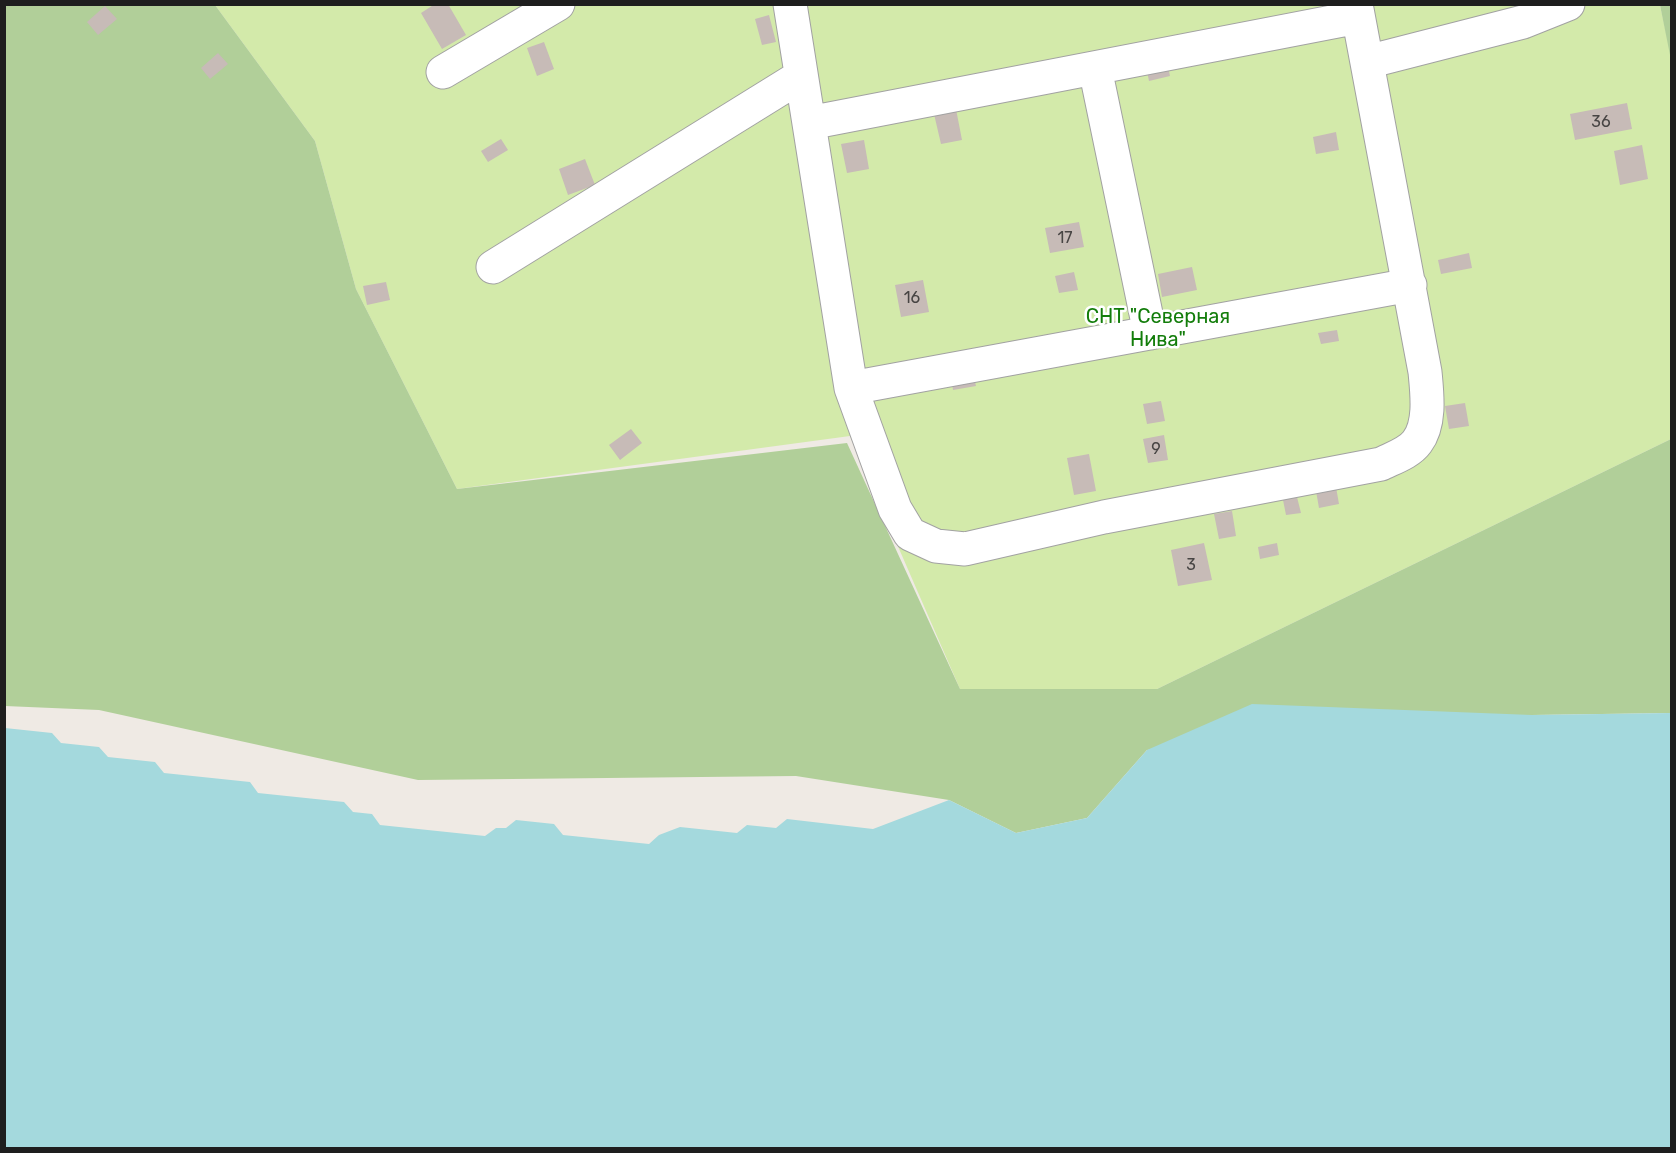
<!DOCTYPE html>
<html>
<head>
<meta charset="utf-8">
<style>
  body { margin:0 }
  #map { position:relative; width:1676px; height:1153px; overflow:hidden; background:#efeae4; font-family:Rubik,sans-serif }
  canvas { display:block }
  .frame { position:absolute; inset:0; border:6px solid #1e1e1e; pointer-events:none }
</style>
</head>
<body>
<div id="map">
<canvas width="1676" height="1153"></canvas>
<div class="frame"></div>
</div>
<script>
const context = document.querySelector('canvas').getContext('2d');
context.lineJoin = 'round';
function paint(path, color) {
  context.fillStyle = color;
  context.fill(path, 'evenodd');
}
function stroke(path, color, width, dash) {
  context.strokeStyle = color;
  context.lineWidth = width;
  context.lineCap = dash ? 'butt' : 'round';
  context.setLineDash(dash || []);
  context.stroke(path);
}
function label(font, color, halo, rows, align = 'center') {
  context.font = font + ' Rubik,sans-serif';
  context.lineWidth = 5;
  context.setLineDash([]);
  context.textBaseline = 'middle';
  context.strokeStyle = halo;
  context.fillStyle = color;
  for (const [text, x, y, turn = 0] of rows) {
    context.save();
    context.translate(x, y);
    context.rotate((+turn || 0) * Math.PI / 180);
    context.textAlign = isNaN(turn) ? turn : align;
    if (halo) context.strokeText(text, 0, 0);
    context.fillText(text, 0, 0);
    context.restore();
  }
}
const grass = new Path2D(`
  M215,5H1660L1672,60L1671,439L1157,689H960L850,436L457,489L356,289L315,141Z`);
const forest = new Path2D(`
  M5,5H215L315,141L356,289L457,489L847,443L960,689H1157L1671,439V713L1532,715L1147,750L1087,818L1016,833L949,800L796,776L418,780L99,710L5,706Z
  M1660,5H1671V60Z`);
const water = new Path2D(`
  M1252,704L1532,715L1671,713V1148H5V728L52,733L61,743L99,747L108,757L155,762L164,773L250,782L258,793L344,802L353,812L372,814L380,825L485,836L496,828H506L516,820L554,824L563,835L649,844L659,835L680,827L737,833L747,825L776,828L787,819L873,829L949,800L1016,833L1087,818L1147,750Z`);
const building = new Path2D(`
  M435,4H448L466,35L442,49L421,13Z
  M105,6L117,19L98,35L87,22Z
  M769,15L776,42L762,45L755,19Z
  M544,42L554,69L537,76L527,48Z
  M218,53L228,64L210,79L201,68Z
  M1167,62L1170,76L1149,81L1146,66Z
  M1627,103L1632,129L1575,140L1570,114Z
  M956,109L962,140L941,144L934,114Z
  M1336,132L1339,150L1316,154L1313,137Z
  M501,139L508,150L488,162L481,151Z
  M864,140L869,169L847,173L841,144Z
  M1642,145L1648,179L1620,185L1614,151Z
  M585,159L595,185L568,195L559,169Z
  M1079,222L1084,247L1050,253L1045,228Z
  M1469,253L1472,268L1441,274L1438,260Z
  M1192,267L1197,290L1162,297L1158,274Z
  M1074,272L1078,290L1059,293L1055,276Z
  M923,280L929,312L901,317L895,285Z
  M386,282L390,300L367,305L363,286Z
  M1337,330L1339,341L1321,344L1318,333Z
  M973,373L976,386L953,390L951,377Z
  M1161,401L1165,421L1147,424L1143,404Z
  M1465,403L1469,426L1449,429L1445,406Z
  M631,429L642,443L620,460L609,445Z
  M1164,435L1168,460L1148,463L1143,439Z
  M1089,454L1096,491L1074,495L1067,458Z
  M1336,487L1339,504L1319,508L1316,491Z
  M1297,497L1301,513L1286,515L1283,500Z
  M1232,511L1236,536L1219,539L1214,514Z
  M1204,543L1212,580L1178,586L1171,550Z
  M1277,543L1279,555L1260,559L1258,547Z`);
const minor = new Path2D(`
  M790,4L851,388L1410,285
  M1367,62L1523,22L1568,4
  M1095,68L1150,333
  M443,72L558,4
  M809,123L1358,17
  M493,267L801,76
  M851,388L895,509L910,534L936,546L965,549L1104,517L1381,464C1393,458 1409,453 1417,442C1431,424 1427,393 1425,372L1356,4`);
const numberNames = [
  ["36",1601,122],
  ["17",1065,238],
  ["16",912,298],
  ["9",1156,449],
  ["3",1191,565]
];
const parkNames = [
  ["СНТ \"Северная",1158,317],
  ["Нива\"",1158,340]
];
paint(grass, '#d3eaaa');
paint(forest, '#b1cf99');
paint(water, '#a4d9dd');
paint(building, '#c7bbb7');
stroke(minor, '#a2a2a2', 35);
stroke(minor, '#fff', 33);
label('16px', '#484544', null, numberNames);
label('20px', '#137d0b', '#fff', parkNames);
</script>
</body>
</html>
